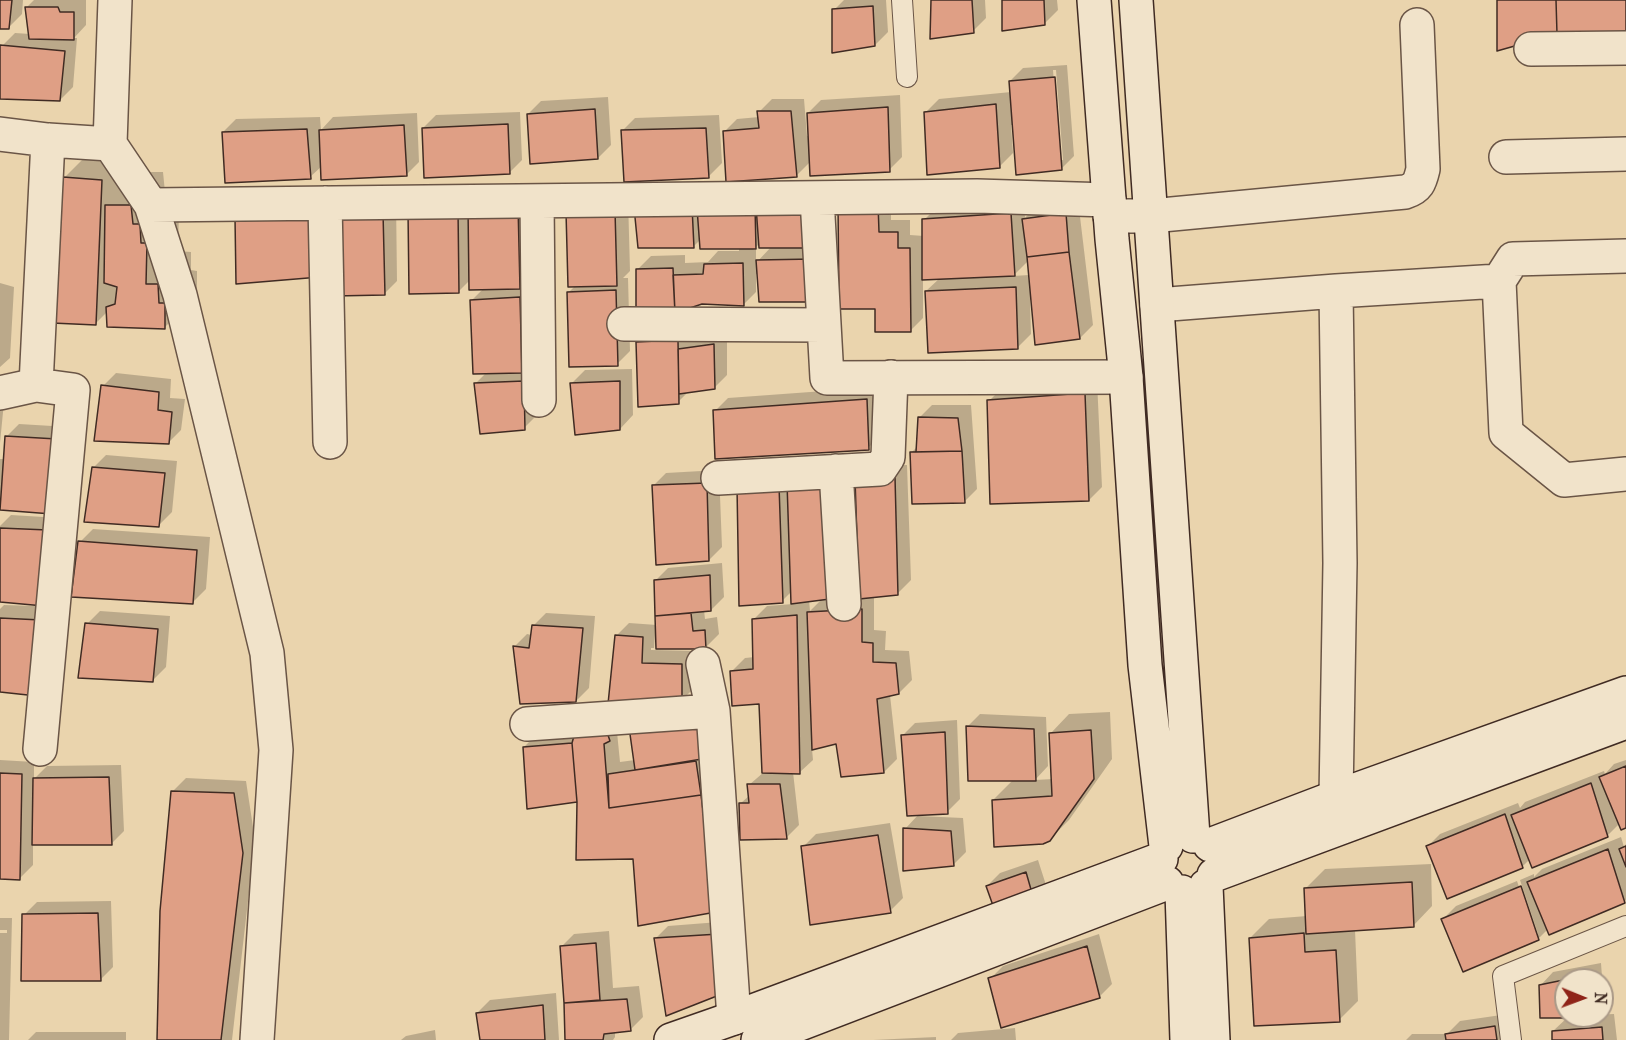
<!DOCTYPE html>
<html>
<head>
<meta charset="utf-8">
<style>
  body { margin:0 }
  #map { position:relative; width:1626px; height:1040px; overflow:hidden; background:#ead4ad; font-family:"IM FELL French Canon",serif }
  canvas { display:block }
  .north { position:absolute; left:1554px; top:968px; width:60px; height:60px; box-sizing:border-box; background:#f1e3ca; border:2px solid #aa9987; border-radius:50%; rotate:91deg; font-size:16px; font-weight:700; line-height:24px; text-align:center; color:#402b23 }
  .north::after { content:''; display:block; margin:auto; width:21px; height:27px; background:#8f2418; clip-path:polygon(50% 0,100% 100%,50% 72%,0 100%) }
</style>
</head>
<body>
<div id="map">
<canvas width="1626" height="1040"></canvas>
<div class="north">N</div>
</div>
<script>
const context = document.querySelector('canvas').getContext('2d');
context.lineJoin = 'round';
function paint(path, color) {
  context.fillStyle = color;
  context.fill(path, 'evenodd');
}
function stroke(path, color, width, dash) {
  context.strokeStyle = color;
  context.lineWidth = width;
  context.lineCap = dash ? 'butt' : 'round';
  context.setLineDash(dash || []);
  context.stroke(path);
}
const shadow = new Path2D(`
  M0,0H23L22,14L9,27H0Z
  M34,0H86V25L74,38H77L73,87L60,100L0,98L2,46L15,33L30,34L26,8Z
  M844,0H886L888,32L875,45L834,10Z
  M932,0H985L986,18L973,31Z
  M1004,0H1057L1058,10L1045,23Z
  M1067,65L1074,156L1061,169L1014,125H1011L1013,153L1000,166L926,112L939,99L1011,92L1010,81L1023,68ZM1053,70H1056L1063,160H1060Z
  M900,95L902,157L889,170L811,161L796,176L724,132L737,119L759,117V112L772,99H804L807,136H810L808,113L821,100Z
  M608,97L611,145L598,158L528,114L541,101Z
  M520,112L522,160L509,173L423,128L436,115Z
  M417,113L419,162L406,175L322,166L310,177L223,132L236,119L320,117L321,130L333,117Z
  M719,115L722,163L709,176L622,131L635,118Z
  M97,145L134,148L133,179L140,172H163L165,192L179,211L178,251L191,252V270L197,271V295L164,328L108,311L95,324L64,178Z
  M891,190V220H910V235L924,236V220L937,207L1024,201L1025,218L1036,206L1078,200L1093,325L1080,338L1032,300H1030L1031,334L1018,347L926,291L940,278L923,279V318L910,331L876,307L839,203ZM1028,261L1029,275L1013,276Z
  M530,192L532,274L520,286L533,285L537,415L524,428L476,383L487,372L472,300L484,288L471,279L459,291L410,212Z
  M770,194L828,288L756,274V292L744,304L638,269L651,256L685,255V263L708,262L718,251H739V248L701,239L693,247L636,207ZM760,243L772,246L756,263V250H753Z
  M628,198L630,271L623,278H628L630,351L617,364L568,293L576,285L567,213Z
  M396,199L397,281L384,294L335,214Z
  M0,283L14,287L10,358L0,367Z
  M651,330L727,331V375L714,388L689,391L678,402L638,343Z
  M632,369L633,415L620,429L572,383L585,370Z
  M116,373L171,379L170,398L185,399L181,430L168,443L103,386Z
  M1097,381L1102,487L1089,500L989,401L1002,388Z
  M879,387L881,435L868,448L715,411L728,398Z
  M0,391L5,392L0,443Z
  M932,405H971L977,489L964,502L911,453L918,446L919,418Z
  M19,424L69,427L52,513L0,508V459H5L6,437Z
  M106,455L177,461L172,512L159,525L93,468Z
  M907,465L911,580L898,593L874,596V630L886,631L885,650L909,651L912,680L899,693L890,695L897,759L884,772L837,743L812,749L813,760L800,772H793L799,825L786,838L741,803L750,795L749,785L764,772L760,702L732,671L745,658L755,657L754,619L767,606L793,604L792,591L782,601L739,487L791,473L861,598L869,466ZM822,599L810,611L809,600Z
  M719,470L722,547L709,560L653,486L666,473Z
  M11,515L60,518L53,608L0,691V609L4,605L35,606V604L0,601V526Z
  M93,529L210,537L206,589L193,602L80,542Z
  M722,563L724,597L711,610H704L705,619L717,617L719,634L706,647L655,635L654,648H651V650L695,651V687L682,700H644L616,636L629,623L657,625L655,581L668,568Z
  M100,611L170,616L166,667L153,680L87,624Z
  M546,613L595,616L589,688L576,701L514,647L527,634L532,635L533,626Z
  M709,706L728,897L634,857L524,747L537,734L617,732L620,762L635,760Z
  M1110,712L1112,759L1069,820L1049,840L993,800L1014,779L967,727L980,714L1046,717L1048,766L1035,780L1053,779L1050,734L1069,714Z
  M957,720L960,799L947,812L902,736L915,723Z
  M0,760L34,762V779L47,766L121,765L124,831L111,844H33V865L20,878H0Z
  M1626,760V826L1620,823L1608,835L1533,866L1530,859L1522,867L1427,847L1440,834L1518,803L1520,808L1525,802L1604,771L1605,774L1614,764Z
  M186,778L246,781L255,840L232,1040H158L173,791Z
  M919,814V816L963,818L966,852L953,865L905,829Z
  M890,823L903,898L890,911L803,847L816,834Z
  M1621,837L1624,847L1626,844V900L1624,902L1548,929L1538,939L1443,919L1456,906L1517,881L1535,934H1538L1520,880L1534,874V877L1542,869Z
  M1038,860L1046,885L1033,898L987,886L1000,873Z
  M1431,864L1432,906L1413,926L1355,930L1358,1001L1339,1020L1250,938L1269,919L1307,916L1306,888L1325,869Z
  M111,901L113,967L100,980L24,915L37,902Z
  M0,918H12L9,1040H0V933H7V930H0Z
  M732,921L739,978L655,939L668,926Z
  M609,931L613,988L639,986L643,1017L630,1030L615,1031V1037L613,1040H566L561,947L574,934Z
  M1099,934L1112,984L1099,997L990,979L1003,966Z
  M1601,963L1604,1004L1602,1006V980H1566V1016L1614,1014L1617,1040H1554L1553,1031L1568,1017L1542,1016L1540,986L1553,972Z
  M556,993L559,1040H482L477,1013L490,1000Z
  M1508,1014L1511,1040H1406L1412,1034H1447L1460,1021Z
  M1015,1028L1016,1040H951L958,1033Z
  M435,1030L436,1040H401L406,1036Z
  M36,1032H126V1040H28Z
  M936,1037V1040H873Z`);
const building = new Path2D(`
  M0,0H12L9,29H0Z
  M931,0H972L974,33L930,39Z
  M1002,0H1044L1045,25L1002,31Z
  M1497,0H1556L1557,34L1497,51Z
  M1556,0H1626V33L1557,34Z
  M873,6L875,46L832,53V9Z
  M25,7H58L60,12H74V40L29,39Z
  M0,45L65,51L60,101L0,99Z
  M1055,77L1062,170L1016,175L1009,81Z
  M996,104L1000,168L927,175L924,112Z
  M888,107L890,172L810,176L807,113Z
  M595,109L598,159L530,164L527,114Z
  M757,111H791L797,177L726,182L723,131L759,128Z
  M508,124L510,174L424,178L422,128Z
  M404,125L407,176L321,180L319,130Z
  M706,128L709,178L624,182L621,130Z
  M307,129L311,179L225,183L222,132Z
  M63,177L102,180L96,325L52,323Z
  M838,203H878L879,232H898V248H910L911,332H875V309H839Z
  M105,205H131L133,224H140L141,243H147L146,284H158L159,303H165V329L107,327L106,307L115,304L117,287L104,283Z
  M518,205L520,289L469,290L468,207Z
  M814,205L815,248H759L756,206Z
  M692,206L694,248H638L634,207Z
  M755,207L756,249H700L697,208Z
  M458,209L459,293L409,294L408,211Z
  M615,210L617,286L568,287L566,212Z
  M383,212L385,295L334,296L333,213Z
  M1011,213L1015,276L922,280V219Z
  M1066,213L1069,252L1027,257L1022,219Z
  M318,215L320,277L236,284L235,218Z
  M1069,252L1080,339L1035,345L1027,257Z
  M814,259L815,302H759L756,260Z
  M743,263L744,306L702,304L675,313L673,275L703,274L704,264Z
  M673,268L675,313L636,311V269Z
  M1016,287L1018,349L928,353L925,291Z
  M616,290L618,366L569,367L567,292Z
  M520,297L522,373L473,374L470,300Z
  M678,340L679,404L638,407L636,342Z
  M714,344L715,389L679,394L678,349Z
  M524,381L525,430L480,434L474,383Z
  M620,381V430L575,435L570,383Z
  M101,385L159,392L158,410L172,412L169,444L94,441Z
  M1085,393L1089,501L990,504L987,400Z
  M867,399L869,450L715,459L713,410Z
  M918,417L958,418L962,451L916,452Z
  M5,436L57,439L52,514L0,510Z
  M962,451L965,503L912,504L910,452Z
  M92,467L165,473L159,527L84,522Z
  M895,477L898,595L859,599L855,479Z
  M827,482L830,599L791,604L787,483Z
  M707,483L709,561L656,565L652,485Z
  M779,485L783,603L739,606L737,487Z
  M0,528L48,530L44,606L0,602Z
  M78,541L197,550L193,604L71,597Z
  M710,575L711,611L655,616L654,580Z
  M862,609V642L873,643V662L896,663L899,694L877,699L884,773L841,777L836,744L812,750L807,612Z
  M691,613L693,631L705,630L706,649H656L655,616Z
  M797,615L800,774L762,773L759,704L732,706L730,671L753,669L752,619Z
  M0,618L41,620L37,696L0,692Z
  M85,623L158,629L153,682L78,678Z
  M532,625L583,628L576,702L520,704L513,646L529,648Z
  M615,635L643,637L642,663L682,664V701L608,704Z
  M697,718L702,759L635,770L629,727Z
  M966,726L1034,729L1036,781H968Z
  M1091,730L1094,779L1050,841L1043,844L994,847L992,800L1052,796L1049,733Z
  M607,732L610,741L604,744L609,808L701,795L716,912L638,926L633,859L576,860L577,802L572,743L574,736Z
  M945,732L948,814L907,816L901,735Z
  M572,743L577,802L527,809L523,747Z
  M696,761L701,795L609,808L608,774Z
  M1626,766V828L1621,830L1599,777Z
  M0,773L22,774L20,880L0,879Z
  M109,777L112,845H32L33,778Z
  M1591,783L1608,837L1532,868L1511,815Z
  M747,784H780L787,839L740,840L739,803H749Z
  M171,791L234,793L243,853L221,1040H157L160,911Z
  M1505,814L1523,868L1447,899L1426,846Z
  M903,828L951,831L954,866L903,871Z
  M878,835L891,913L810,925L801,846Z
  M1626,846V867L1619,849Z
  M1608,849L1625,903L1549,935L1527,882Z
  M1026,872L1034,900L996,914L986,886Z
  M1412,882L1414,927L1306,934L1304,888Z
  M1521,886L1539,940L1463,972L1441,919Z
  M98,913L101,981H21L22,914Z
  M1304,933L1305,952L1336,950L1340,1022L1254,1026L1249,938Z
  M719,934L727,992L666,1016L654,938Z
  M596,943L600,1000L564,1003L560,946Z
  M1087,946L1100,998L1001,1028L988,978Z
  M1588,975V980H1566V1016H1592V1018H1540L1539,985Z
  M627,999L631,1031L604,1034L603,1040H565L564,1003Z
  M543,1005L545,1040H480L476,1013Z
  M1495,1026L1497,1040H1446L1445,1034Z
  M1602,1027L1603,1040H1552V1031Z`);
const lane = new Path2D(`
  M902,0L907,77
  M1511,1040L1503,976L1626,926`);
const street = new Path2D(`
  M115,0L110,144L151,205L180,295L267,653L276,750L257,1040
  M1531,49L1626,48
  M0,134L48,140L110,144
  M1506,157L1626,154
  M817,198L827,378L1126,377
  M537,201L539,400
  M325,203L330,442
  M151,205L977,196L1109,200
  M1110,216H1151L1405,192C1418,188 1420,182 1423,169L1417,25
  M1499,281L1506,433L1564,480L1626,474
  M1336,291L1499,281L1513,259L1626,256
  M1157,305L1336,291L1340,563L1336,797
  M624,324L824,325
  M0,393L36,385
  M836,471L844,604
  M718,478L880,469L888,457L891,377
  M703,664L713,711L734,1018
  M527,724L713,711
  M40,749L73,390L36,385L48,140`);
const secondary = new Path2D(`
  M1094,0L1112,239L1126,377L1145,665L1166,846
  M1136,0L1193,836
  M1210,845L1336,797L1626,693
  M1214,875L1626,722
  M1206,886L1213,1040
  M1182,892L1187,1040
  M671,1040L734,1018L1161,859
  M758,1040L1167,883`);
paint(shadow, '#0003');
paint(building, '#df9f85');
stroke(building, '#402b23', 1.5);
stroke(lane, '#6a5546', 22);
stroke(street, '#6a5546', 36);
stroke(secondary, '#402b23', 36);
stroke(lane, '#f1e3ca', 20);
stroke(street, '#f1e3ca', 33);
stroke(secondary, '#f1e3ca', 33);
</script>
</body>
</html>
